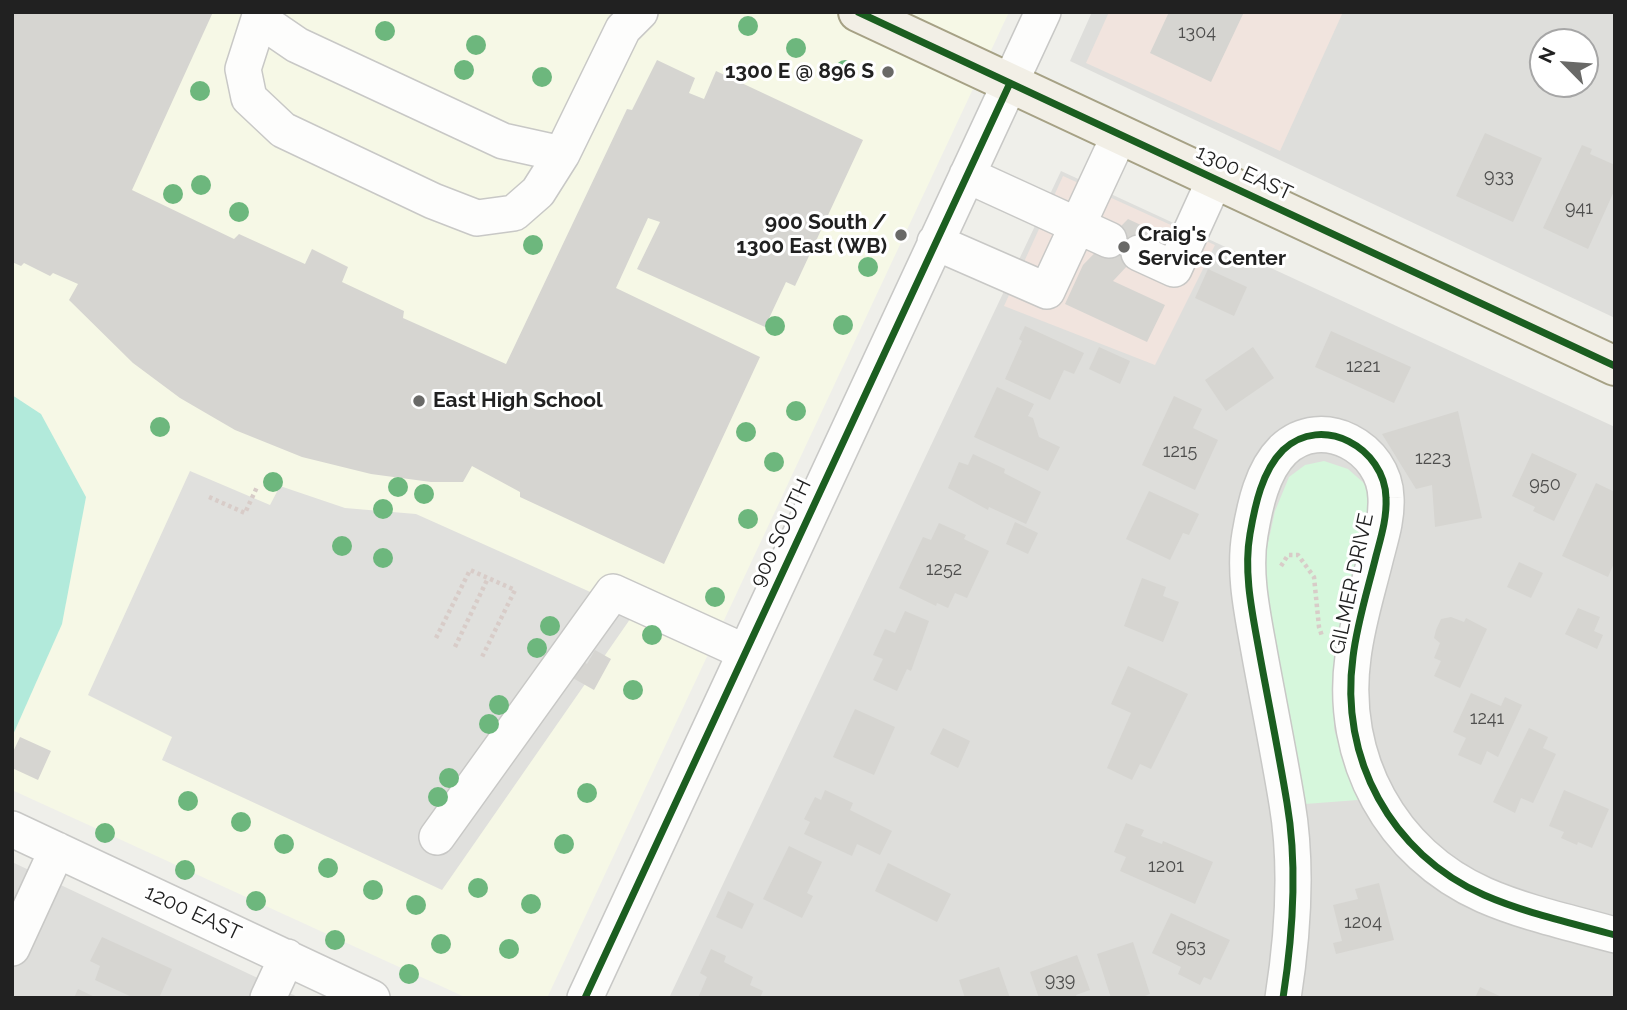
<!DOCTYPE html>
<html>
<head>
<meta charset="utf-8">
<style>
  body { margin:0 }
  #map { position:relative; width:1627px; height:1010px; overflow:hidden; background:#efefea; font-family:Raleway,sans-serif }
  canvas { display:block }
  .frame { position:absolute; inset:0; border:14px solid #212121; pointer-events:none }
  .north { position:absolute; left:1529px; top:28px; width:70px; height:70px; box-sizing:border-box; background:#fff; border:2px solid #a6a6a6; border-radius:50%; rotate:295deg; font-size:19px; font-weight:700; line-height:28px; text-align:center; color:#212121 }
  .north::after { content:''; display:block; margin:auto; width:24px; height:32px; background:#696967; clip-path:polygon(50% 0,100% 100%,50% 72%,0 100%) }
</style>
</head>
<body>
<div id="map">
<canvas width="1627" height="1010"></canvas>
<div class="frame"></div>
<div class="north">N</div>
</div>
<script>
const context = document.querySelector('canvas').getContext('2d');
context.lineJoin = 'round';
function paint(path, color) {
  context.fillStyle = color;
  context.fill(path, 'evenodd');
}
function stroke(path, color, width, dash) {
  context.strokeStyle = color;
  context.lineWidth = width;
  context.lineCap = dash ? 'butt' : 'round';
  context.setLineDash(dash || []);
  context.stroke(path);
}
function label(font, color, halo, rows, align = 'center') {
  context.font = font + ' Raleway,sans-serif';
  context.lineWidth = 6;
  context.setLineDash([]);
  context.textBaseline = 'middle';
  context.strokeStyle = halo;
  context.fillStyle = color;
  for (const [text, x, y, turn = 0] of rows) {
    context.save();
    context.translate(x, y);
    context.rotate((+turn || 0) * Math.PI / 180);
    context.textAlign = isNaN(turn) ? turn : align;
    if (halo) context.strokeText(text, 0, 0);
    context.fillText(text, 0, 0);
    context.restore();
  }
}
const residential = new Path2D(`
  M1092,12H1615V318L1070,61ZM1543,42H1585V84H1543Z
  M1061,171L1615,427V998H669Z
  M12,862L300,998H12Z`);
const commercial = new Path2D(`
  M1109,12H1343L1280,151L1086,63Z
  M1063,176L1215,245L1155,365L1004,306Z`);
const education = new Path2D(`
  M12,12H1009L547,998H467L12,790Z`);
const park = new Path2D(`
  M1324,461L1348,469L1365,484L1370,498L1367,532L1334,660V729L1358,800L1305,804L1266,591L1265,557L1275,511L1289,477L1305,465Z`);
const pitch = new Path2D(`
  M12,395L41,414L86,497L62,624L12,737Z`);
const parking = new Path2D(`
  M190,471L270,505L280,486L345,508L416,514L635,612L442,890L162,760L172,737L88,695Z`);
const building = new Path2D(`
  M12,12H213L132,190L234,239L239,234L305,264L312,249L348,267L342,282L404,311L403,318L506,364L627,109L632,110L657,60L695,78L689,93L704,99L716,71L863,140L795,286L786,282L765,327L637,269L660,222L648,218L616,288L760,357L664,564L520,497V492L472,466L463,482H431L371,474L302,457L235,430L180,398L133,363L69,300L78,284L53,273L50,276L24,263L21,266L12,262Z
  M1169,12H1244L1211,82L1150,53Z
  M1485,133L1542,158L1513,222L1456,196Z
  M1582,145L1592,149L1590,154L1615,165V189L1588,249L1543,228Z
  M1128,219L1158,233L1113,281L1165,305L1147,342L1065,304L1083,265Z
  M1208,269L1247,287L1234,316L1195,298Z
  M1025,326L1084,353L1074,374L1064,370L1050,400L1005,379L1022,341L1019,339Z
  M1331,331L1411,367L1394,403L1315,367Z
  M1099,347L1130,361L1120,384L1089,369Z
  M1253,347L1274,378L1226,411L1205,380Z
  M997,387L1034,404L1028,416L1033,418L1039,437L1060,447L1048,471L974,437Z
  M1174,396L1202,409L1193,428L1218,440L1195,490L1142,465Z
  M1458,411L1482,518L1435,527L1432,485L1416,489L1382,434Z
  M1532,453L1577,474L1554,521L1533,511L1535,507L1512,496Z
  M973,454L1005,469L1004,473L1041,492L1026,524L989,507L988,510L948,488L959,462L968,465Z
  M1596,483L1615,492V561L1608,577L1562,556Z
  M1149,491L1199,514L1189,535L1183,533L1170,560L1126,539Z
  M1015,522L1038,533L1028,554L1006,544Z
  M939,523L966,535L964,539L989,551L967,598L955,593L948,608L937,603L936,606L899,588L923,537L931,540Z
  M1519,562L1543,573L1531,598L1507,587Z
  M1142,578L1166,587L1163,596L1179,602L1163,642L1124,626Z
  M1578,608L1600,617L1594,631L1603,635L1597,649L1565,634Z
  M905,611L929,621L911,671L907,669L897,691L873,680L883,659L873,655L885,629L895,633Z
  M1451,617L1464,622L1466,618L1487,629L1460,688L1434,676L1441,661L1434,658L1440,643L1434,638L1436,630L1441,619Z
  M595,650L611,659L594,690L571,677L581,660L587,664Z
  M1128,666L1188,694L1151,769L1140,764L1132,780L1107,768L1131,713L1111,704Z
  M1471,693L1501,706L1505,697L1522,705L1498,757L1487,751L1481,765L1458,755L1466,738L1453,732Z
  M855,709L895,727L874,775L833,757Z
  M943,728L970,741L958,768L930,754Z
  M1529,728L1548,737L1543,748L1556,754L1533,803L1521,798L1515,813L1493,802Z
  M20,737L51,751L38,780L12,768V754Z
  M825,790L853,803L850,810L892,831L880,855L857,844L852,856L804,834L810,822L804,819L815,797L821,800Z
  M1564,790L1609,809L1592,848L1578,842L1577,845L1561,838L1564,832L1549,826Z
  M1126,823L1144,830L1141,836L1162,844L1163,841L1213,862L1195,904L1120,871L1126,857L1114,852Z
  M789,846L822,862L807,893L813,896L802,918L763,899Z
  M888,863L951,894L937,922L875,891Z
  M1379,883L1394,940L1336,954L1333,943L1342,941L1333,905L1358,899L1355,889Z
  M728,891L754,904L742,929L716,917Z
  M1171,913L1230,940L1211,980L1204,977L1200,985L1178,974L1181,967L1152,953Z
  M102,937L172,969L159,998H134L95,980L100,966L90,961Z
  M1133,942L1150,994L1140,998H1111L1097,954Z
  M711,949L726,956L724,962L753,977L750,985L763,991L760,998H698L707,977L700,973Z
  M1077,955L1090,990L1076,995L1077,998H1039L1030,972Z
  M999,967L1010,998H965L959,980Z
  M1480,987L1504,998H1475Z
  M78,989L97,998H74Z`);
const path = new Path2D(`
  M209,497L245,513L257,487
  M1281,566L1288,555H1298L1314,577L1319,627L1322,636
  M436,638L470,570L515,590L481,659
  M455,647L488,578`);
const minor = new Path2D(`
  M262,12L259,19L297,45L503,141L562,154L623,29L640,12
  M259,19L243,69L249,98L283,130L433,201L477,218L514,213L538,192L562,154
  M967,175L1109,240
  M935,242L1047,291L1120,134
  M1139,253L1174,269L1215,179
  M12,829L372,998
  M437,837L613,592L745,652
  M12,948L57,850
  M268,998L287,957
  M585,998L1043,12
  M1283,998C1293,934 1298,867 1287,803C1279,754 1269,705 1260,656C1253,616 1243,574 1250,534C1255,505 1262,471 1283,450C1322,413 1385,448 1386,498C1387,518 1381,537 1376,556C1368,589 1357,623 1353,657C1339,758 1391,854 1484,895C1525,913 1572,923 1615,935`);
const major = new Path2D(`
  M858,12L1615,366`);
const cycleway = new Path2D(`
  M858,12L1615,366
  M585,998L1010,83
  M1283,998C1293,934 1298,867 1287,803C1279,754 1269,705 1260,656C1253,616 1243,574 1250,534C1255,505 1262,471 1283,450C1322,413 1385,448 1386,498C1387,518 1381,537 1376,556C1368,589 1357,623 1353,657C1339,758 1391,854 1484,895C1525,913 1572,923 1615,935`);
const trees = [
  [748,26],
  [385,31],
  [476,45],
  [796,48],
  [464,70],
  [845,70],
  [542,77],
  [200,91],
  [201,185],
  [173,194],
  [239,212],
  [533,245],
  [868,267],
  [843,325],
  [775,326],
  [796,411],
  [160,427],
  [746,432],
  [774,462],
  [273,482],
  [398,487],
  [424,494],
  [383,509],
  [748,519],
  [342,546],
  [383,558],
  [715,597],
  [550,626],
  [652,635],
  [537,648],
  [633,690],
  [499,705],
  [489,724],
  [449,778],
  [587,793],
  [438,797],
  [188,801],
  [241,822],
  [105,833],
  [284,844],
  [564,844],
  [328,868],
  [185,870],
  [478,888],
  [373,890],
  [256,901],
  [531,904],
  [416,905],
  [335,940],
  [441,944],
  [509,949],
  [409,974]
];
const markers = [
  [888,72,7,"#696967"],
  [901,235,7,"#696967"],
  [1124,247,7,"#696967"],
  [419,401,7,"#696967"]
];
const numberNames = [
  ["1304",1197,33],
  ["933",1499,177],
  ["941",1579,209],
  ["1221",1363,367],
  ["1215",1180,452],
  ["1223",1433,459],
  ["950",1545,485],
  ["1252",944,570],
  ["1241",1487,719],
  ["1201",1166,867],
  ["1204",1363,923],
  ["953",1191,947],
  ["939",1060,981]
];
const poiNames = [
  ["1300 E @ 896 S",874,72],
  ["900 South /",887,223],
  ["1300 East (WB)",887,247],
  ["Craig's",1138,235,"left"],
  ["Service Center",1138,259,"left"],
  ["East High School",433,401,"left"]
];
const streetNames = [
  ["1300 EAST",1244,173,25],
  ["900 SOUTH",781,533,-65],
  ["GILMER DRIVE",1352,584,-78],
  ["1200 EAST",193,913,25]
];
paint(residential, '#dededb');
paint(commercial, '#f1e4de');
paint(education, '#f6f8e6');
paint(park, '#d6f7dc');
paint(pitch, '#b2eadb');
paint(parking, '#e0e0dd');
paint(building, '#d6d5d1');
stroke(minor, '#c8c8c6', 38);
stroke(major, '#a6a185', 42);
stroke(path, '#d8ccc8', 4.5, [3.5, 3.5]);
stroke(minor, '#fdfdfc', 35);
stroke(major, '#f2efe6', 38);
stroke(cycleway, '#1b5e20', 7);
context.fillStyle = '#6db77d';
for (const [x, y] of trees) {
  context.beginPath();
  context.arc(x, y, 10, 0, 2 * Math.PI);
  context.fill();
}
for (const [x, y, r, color] of markers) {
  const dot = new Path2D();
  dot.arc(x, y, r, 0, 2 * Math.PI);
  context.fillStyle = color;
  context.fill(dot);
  stroke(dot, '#fff', 2.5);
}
label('18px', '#4e4e4d', null, numberNames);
label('bold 21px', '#212121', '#fff', poiNames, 'right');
label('21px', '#212121', '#fff', streetNames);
</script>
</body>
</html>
